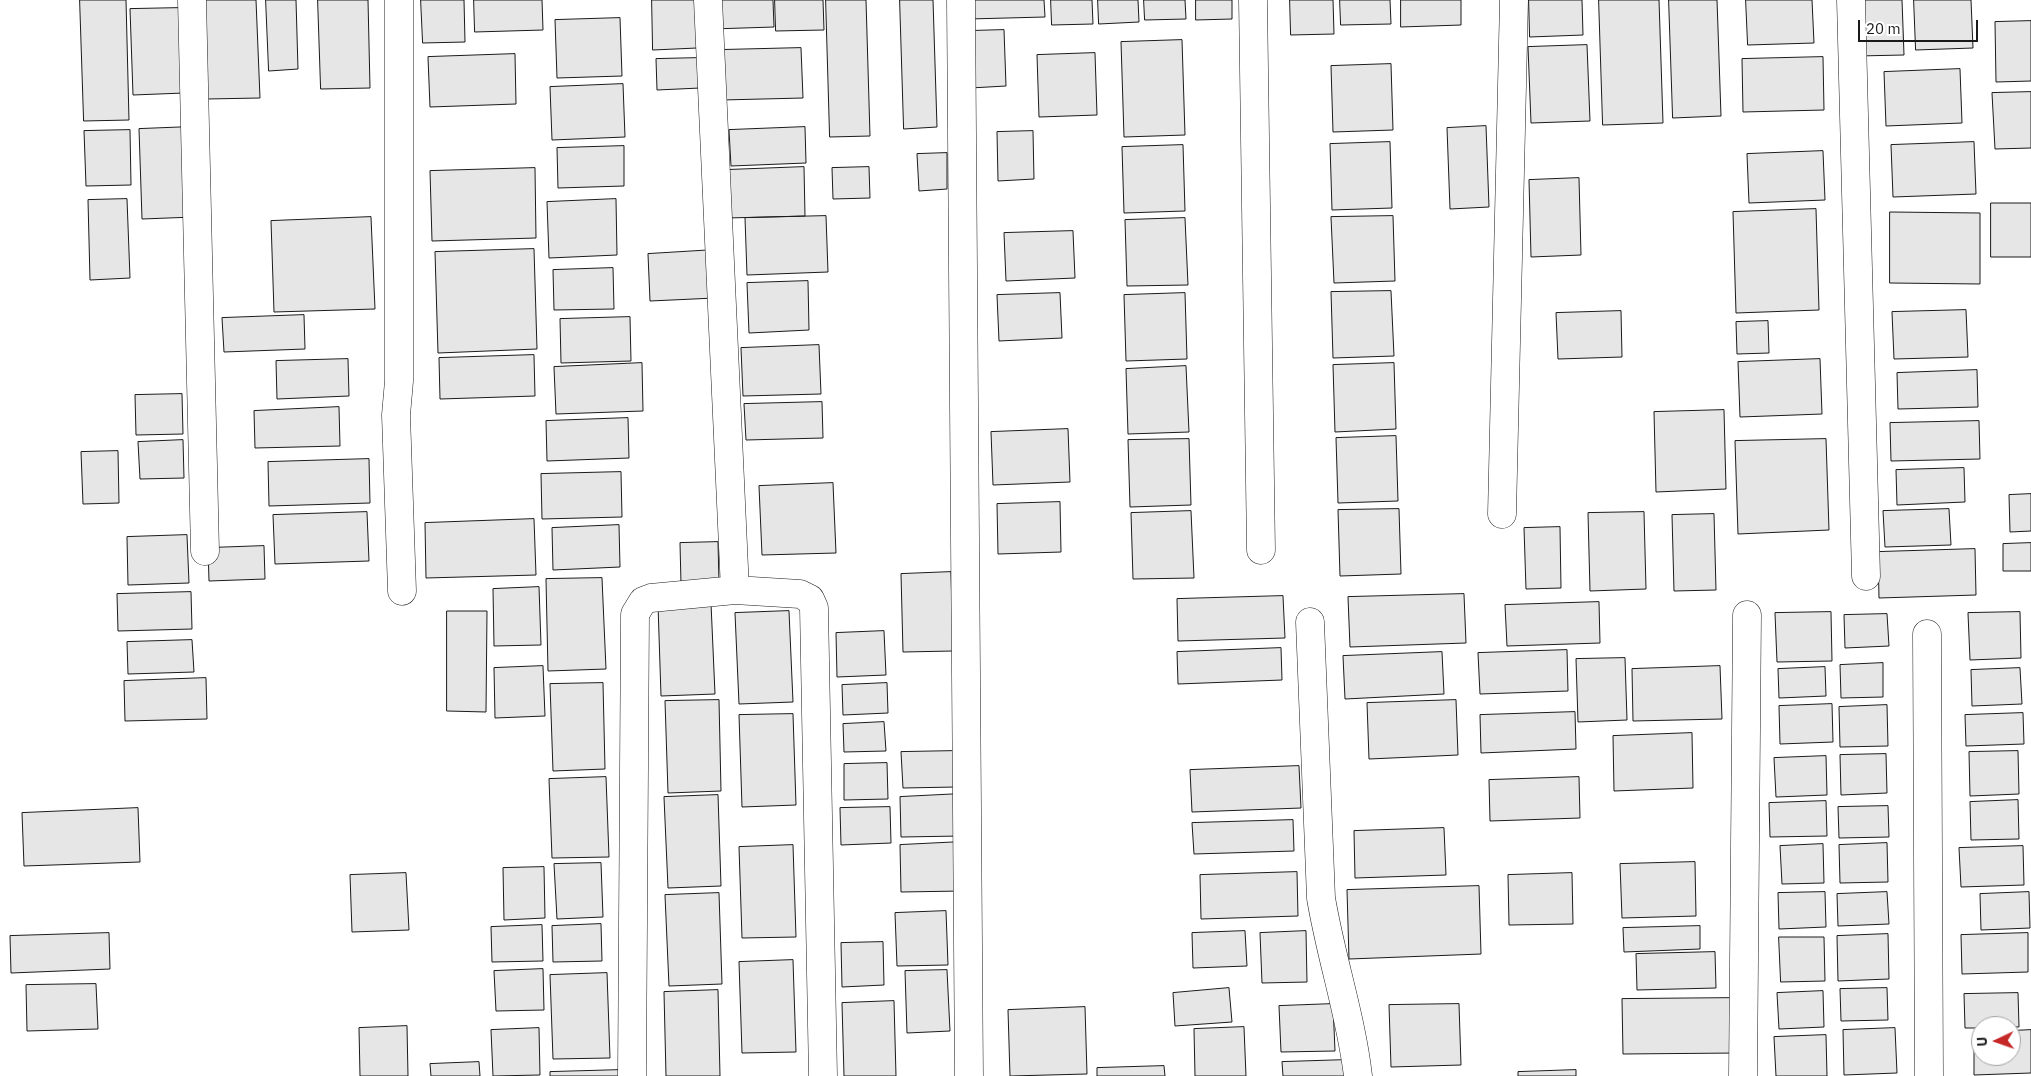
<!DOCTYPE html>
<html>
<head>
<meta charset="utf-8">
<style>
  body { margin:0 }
  #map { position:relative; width:2031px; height:1076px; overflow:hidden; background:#fff; font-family:"IBM Plex Sans",sans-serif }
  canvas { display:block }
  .north { position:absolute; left:1971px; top:1016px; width:50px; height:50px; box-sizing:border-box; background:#fff; border:1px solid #a3a3a3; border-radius:50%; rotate:267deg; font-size:14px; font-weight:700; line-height:20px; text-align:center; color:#1a1a1a }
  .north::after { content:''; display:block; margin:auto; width:18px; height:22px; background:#c62828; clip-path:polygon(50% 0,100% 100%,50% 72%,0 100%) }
  .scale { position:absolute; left:1858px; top:20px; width:120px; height:22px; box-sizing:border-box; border:2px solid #1a1a1a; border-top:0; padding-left:6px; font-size:15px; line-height:18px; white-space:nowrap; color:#1a1a1a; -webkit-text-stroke:4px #fff; paint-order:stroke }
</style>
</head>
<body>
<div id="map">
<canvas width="2031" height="1076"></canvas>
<div class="north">U</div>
<div class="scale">20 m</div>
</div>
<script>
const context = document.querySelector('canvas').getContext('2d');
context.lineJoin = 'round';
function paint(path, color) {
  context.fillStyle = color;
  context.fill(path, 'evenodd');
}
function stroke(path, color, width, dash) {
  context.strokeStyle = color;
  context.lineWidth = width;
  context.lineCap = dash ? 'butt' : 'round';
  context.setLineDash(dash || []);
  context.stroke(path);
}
const building = new Path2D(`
  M80,0H126L129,120L84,121Z
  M204,0H256L260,98L207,99Z
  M266,0H296L298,69L269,71Z
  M318,0H368L370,88L321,89Z
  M421,0H464L465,42L423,43Z
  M474,0H542L543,30L475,32Z
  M652,0H696L697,48L653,50Z
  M711,0H773L774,27L712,29Z
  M775,0H823L824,30L776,31Z
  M826,0H866L870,136L830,137Z
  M900,0H933L937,127L904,129Z
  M968,0H1044L1045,17L969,19Z
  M1051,0H1092L1093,24L1052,25Z
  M1098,0H1138L1139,22L1099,24Z
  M1144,0H1185L1186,19L1145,20Z
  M1196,0H1232V19L1196,20Z
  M1290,0H1333L1334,34L1291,35Z
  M1340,0H1390L1391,24L1341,25Z
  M1401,0H1461V25L1401,27Z
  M1529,0H1582L1583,35L1530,37Z
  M1599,0H1659L1663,123L1603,125Z
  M1669,0H1717L1721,116L1673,118Z
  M1746,0H1812L1814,43L1748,45Z
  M1856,0H1902L1904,55L1858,56Z
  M1914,0H1971L1973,48L1916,50Z
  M181,8L184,93L133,95L130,9Z
  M620,18L622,76L557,78L555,20Z
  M2031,21V81L1996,82L1995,22Z
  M1004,30L1006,86L970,88L968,31Z
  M1182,40L1185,135L1124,137L1121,42Z
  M1587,45L1590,121L1531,123L1528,47Z
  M801,48L803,98L722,100L720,50Z
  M1095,53L1097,115L1039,117L1037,55Z
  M515,54L516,104L430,107L428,57Z
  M1823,57L1824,110L1743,112L1742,59Z
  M699,58L700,88L657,90L656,59Z
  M1391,64L1393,130L1333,132L1331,66Z
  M1960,69L1962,123L1886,126L1884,72Z
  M623,84L625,137L552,140L550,87Z
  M2031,92V148L1995,149L1992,93Z
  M1486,126L1489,207L1450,209L1447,128Z
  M190,127L194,217L142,219L139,129Z
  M805,127L806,163L731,166L729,130Z
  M130,130L131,185L86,186L84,131Z
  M1033,131L1034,179L998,181L997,132Z
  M1390,142L1392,208L1332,210L1330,144Z
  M1974,142L1976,194L1893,197L1891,145Z
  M1183,145L1185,211L1124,213L1122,147Z
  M624,146V186L558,188L557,148Z
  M1823,151L1825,200L1749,203L1747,154Z
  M947,153V189L919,191L917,154Z
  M804,167L805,216L727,218L726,170Z
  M869,167L870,198L833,199L832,168Z
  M535,168L536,238L432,241L430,171Z
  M1579,178L1581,255L1531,257L1529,180Z
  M127,199L130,278L90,280L88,200Z
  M616,199L617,255L549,258L547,202Z
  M1991,203H2031V257H1991Z
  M1816,209L1819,310L1736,313L1733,212Z
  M1890,212L1980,213V284L1890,283Z
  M826,216L828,272L747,275L745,218Z
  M1393,216L1395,281L1334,283L1331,217Z
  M371,217L375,309L274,312L271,221Z
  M1185,218L1188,285L1127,286L1125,220Z
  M1073,231L1075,278L1006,281L1004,233Z
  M534,249L537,349L438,353L435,252Z
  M714,250L715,298L650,301L648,254Z
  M613,268L614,309L554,310L553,270Z
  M808,281L809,330L749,333L747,283Z
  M1391,291L1394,356L1333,358L1331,292Z
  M1060,293L1062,338L999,341L997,295Z
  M1185,293L1187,359L1126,361L1124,295Z
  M1966,310L1968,357L1894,359L1892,312Z
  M1621,311L1622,357L1558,359L1556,313Z
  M304,315L305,349L224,352L222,318Z
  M630,317L631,361L561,363L560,319Z
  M1768,321L1769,353L1737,354L1736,322Z
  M819,345L821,394L743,396L741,348Z
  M534,355L535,396L440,399L439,358Z
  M348,359L349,396L277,399L276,361Z
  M1820,359L1822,414L1740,417L1738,362Z
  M642,363L643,411L556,414L554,367Z
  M1394,363L1396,429L1335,432L1333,365Z
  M1186,366L1189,432L1128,434L1126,369Z
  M1977,370L1978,407L1898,409L1897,373Z
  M182,394L183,434L136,435L135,395Z
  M822,402L823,438L746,440L744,404Z
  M339,407L340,446L255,448L254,411Z
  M1724,410L1726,489L1656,492L1654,412Z
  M628,418L629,458L547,461L546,421Z
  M1979,421L1980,459L1891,461L1890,423Z
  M1068,429L1070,482L993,485L991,432Z
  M1396,436L1398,501L1338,503L1336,438Z
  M1189,439L1191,505L1130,507L1128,440Z
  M1826,439L1829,530L1738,534L1735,441Z
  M183,440L184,478L140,479L138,442Z
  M118,451L119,503L83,504L81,452Z
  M369,459L370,503L269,506L268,462Z
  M1964,468L1965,502L1897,505L1896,470Z
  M621,472L622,517L542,519L541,474Z
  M833,483L836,553L762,555L759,486Z
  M2031,494V531L2010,532L2009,495Z
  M1060,502L1061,552L998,554L997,504Z
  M1399,509L1401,574L1340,576L1338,510Z
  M1949,509L1951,545L1885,547L1883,511Z
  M1191,511L1194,578L1133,579L1131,513Z
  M367,512L369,561L275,564L273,515Z
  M1644,512L1646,589L1590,591L1588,513Z
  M1714,514L1716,590L1674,591L1672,515Z
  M534,519L536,575L426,578L425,523Z
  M619,525L620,567L553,570L552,528Z
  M1560,527L1561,588L1526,589L1524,528Z
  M187,535L189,583L128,585L127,537Z
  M718,542L719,583L681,584L680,543Z
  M2031,543V571H2003V544Z
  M264,546L265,579L209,581L208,548Z
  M1975,549L1976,595L1879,598L1878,552Z
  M951,572L953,651L903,652L901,574Z
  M602,578L606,669L548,671L546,579Z
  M539,587L541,645L494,646L493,589Z
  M191,592L192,629L118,631L117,594Z
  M1464,594L1466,643L1350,647L1348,597Z
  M1283,596L1285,638L1178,641L1177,599Z
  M1599,602L1600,643L1507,646L1505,605Z
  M711,603L715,694L661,696L658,605Z
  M447,611H487L486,712L447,711Z
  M789,611L793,702L739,704L735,613Z
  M1831,612L1832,661L1777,662L1775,613Z
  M2020,612L2021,658L1970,660L1968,613Z
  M1887,614L1889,646L1845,648L1844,615Z
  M884,631L886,675L837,677L836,633Z
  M192,640L194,672L128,674L127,642Z
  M1281,648L1282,680L1178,684L1177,652Z
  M1567,650L1568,691L1480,694L1478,653Z
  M1442,652L1444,694L1345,699L1343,656Z
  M1625,658L1627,720L1578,722L1576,659Z
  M1883,663V697L1841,698L1840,665Z
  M543,666L545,716L495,718L494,668Z
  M1720,666L1722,719L1633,721L1632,669Z
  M1825,667L1826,696L1779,698L1778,669Z
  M2020,668L2022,704L1972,706L1971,670Z
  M206,678L207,719L125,721L124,681Z
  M603,683L605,769L553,771L550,684Z
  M887,683L888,713L843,715L842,685Z
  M719,700L721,791L668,793L665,701Z
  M1456,700L1458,755L1369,759L1367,703Z
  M1832,704L1833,742L1780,744L1779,706Z
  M1887,705L1888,746L1840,747L1839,707Z
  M1575,712L1576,749L1481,753L1480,715Z
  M2023,713L2024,744L1966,746L1965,715Z
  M793,714L796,805L742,807L739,715Z
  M884,722L886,751L844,752L843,724Z
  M1692,733L1693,788L1614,791L1613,736Z
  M955,751L956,787L903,788L901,752Z
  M2018,751L2019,794L1970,796L1969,752Z
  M1886,754L1887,793L1841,795L1840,755Z
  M1826,756L1827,795L1776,797L1774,758Z
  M887,763L888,799L844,800V764Z
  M1299,766L1301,808L1192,812L1190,770Z
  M606,777L609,857L552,858L549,779Z
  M1579,777L1580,818L1490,821L1489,780Z
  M960,794L961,836L901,837L900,797Z
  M718,795L721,886L668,888L664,797Z
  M2018,800L2019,839L1971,840L1970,802Z
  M1826,801L1827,836L1770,837L1769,803Z
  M1888,806L1889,837L1839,838L1838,807Z
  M890,807L891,843L841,845L840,808Z
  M138,808L140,862L24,866L22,813Z
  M1293,820L1294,851L1194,854L1192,823Z
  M1444,828L1446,875L1355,878L1354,831Z
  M961,842L962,891L901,892L900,845Z
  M1887,843L1888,882L1840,883L1839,845Z
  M1823,844L1824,883L1782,884L1780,846Z
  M793,845L796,937L742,938L739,847Z
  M2023,846L2024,885L1961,887L1959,848Z
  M1695,862L1696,916L1622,918L1620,864Z
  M601,863L603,917L557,919L554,864Z
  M544,867L545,918L504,920L503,868Z
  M1297,872L1298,916L1201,919L1200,875Z
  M406,873L409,930L352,932L350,875Z
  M1572,873L1573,924L1509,925L1508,875Z
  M1479,886L1481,954L1349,959L1347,890Z
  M1825,892L1826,927L1779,929L1778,893Z
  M1887,892L1889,924L1838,926L1837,894Z
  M2029,892L2030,928L1981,930L1980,894Z
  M719,893L722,984L669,986L665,895Z
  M946,911L948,965L897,966L895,913Z
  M601,924L602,961L553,962L552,926Z
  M542,925L543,961L492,962L491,927Z
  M1700,926V949L1624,952L1623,928Z
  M1245,931L1247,966L1193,968L1192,933Z
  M1306,931L1307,982L1262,983L1260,933Z
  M109,933L110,969L11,973L10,936Z
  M2028,933V972L1962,974L1961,935Z
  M1888,934L1889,979L1838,981L1837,936Z
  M1779,937H1824L1825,981L1781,982Z
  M883,942L884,985L842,987L841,943Z
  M1715,952L1716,988L1637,990L1636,954Z
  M793,960L796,1052L742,1053L739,962Z
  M543,969L544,1010L496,1011L494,971Z
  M947,970L950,1031L907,1033L905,971Z
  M607,973L610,1058L553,1059L550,975Z
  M96,984L98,1029L27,1031L26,985Z
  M1229,988L1232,1022L1175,1026L1173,993Z
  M1887,988L1888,1020L1841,1021L1840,989Z
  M718,990L720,1076H666L664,992Z
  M1823,991L1824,1027L1779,1029L1777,993Z
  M2018,993L2019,1027L1981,1026V1028H1965L1964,994Z
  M1736,998L1737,1053L1623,1054L1622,999Z
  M894,1001L896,1076H844L842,1003Z
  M1333,1004L1335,1051L1281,1052L1279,1006Z
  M1459,1004L1461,1065L1391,1067L1389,1005Z
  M1085,1007L1087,1074L1010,1076L1008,1010Z
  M407,1026L408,1076H360L359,1028Z
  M1244,1027L1246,1076H1195L1194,1029Z
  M539,1028L540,1075L493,1076L491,1030Z
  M1895,1028L1897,1073L1844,1075L1843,1030Z
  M2031,1030V1073L1974,1075V1032H1981V1056H2011V1031Z
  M1826,1035L1827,1076H1776L1774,1037Z
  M1346,1060L1347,1076H1283L1282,1062Z
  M479,1062L480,1076H431L430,1064Z
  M1164,1066L1165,1076H1097V1068Z
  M621,1070V1076H550V1072Z
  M1576,1070V1076H1518V1072Z`);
const minor = new Path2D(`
  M192,0L205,551
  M399,0V381L396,415L402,591
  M961,0L969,1076
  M1253,0L1261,550
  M1851,0L1866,576
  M1502,514L1514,0
  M735,590L800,594L810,599L814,608L823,1076
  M1310,622L1321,898C1331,958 1351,1016 1358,1076
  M1927,634L1929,1076
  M632,1076L635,614L643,601L651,598L735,590L708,0
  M1743,1076L1747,615`);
paint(building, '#e6e6e6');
stroke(building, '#1a1a1a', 1);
stroke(minor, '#1a1a1a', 29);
stroke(minor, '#fff', 28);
</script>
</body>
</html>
